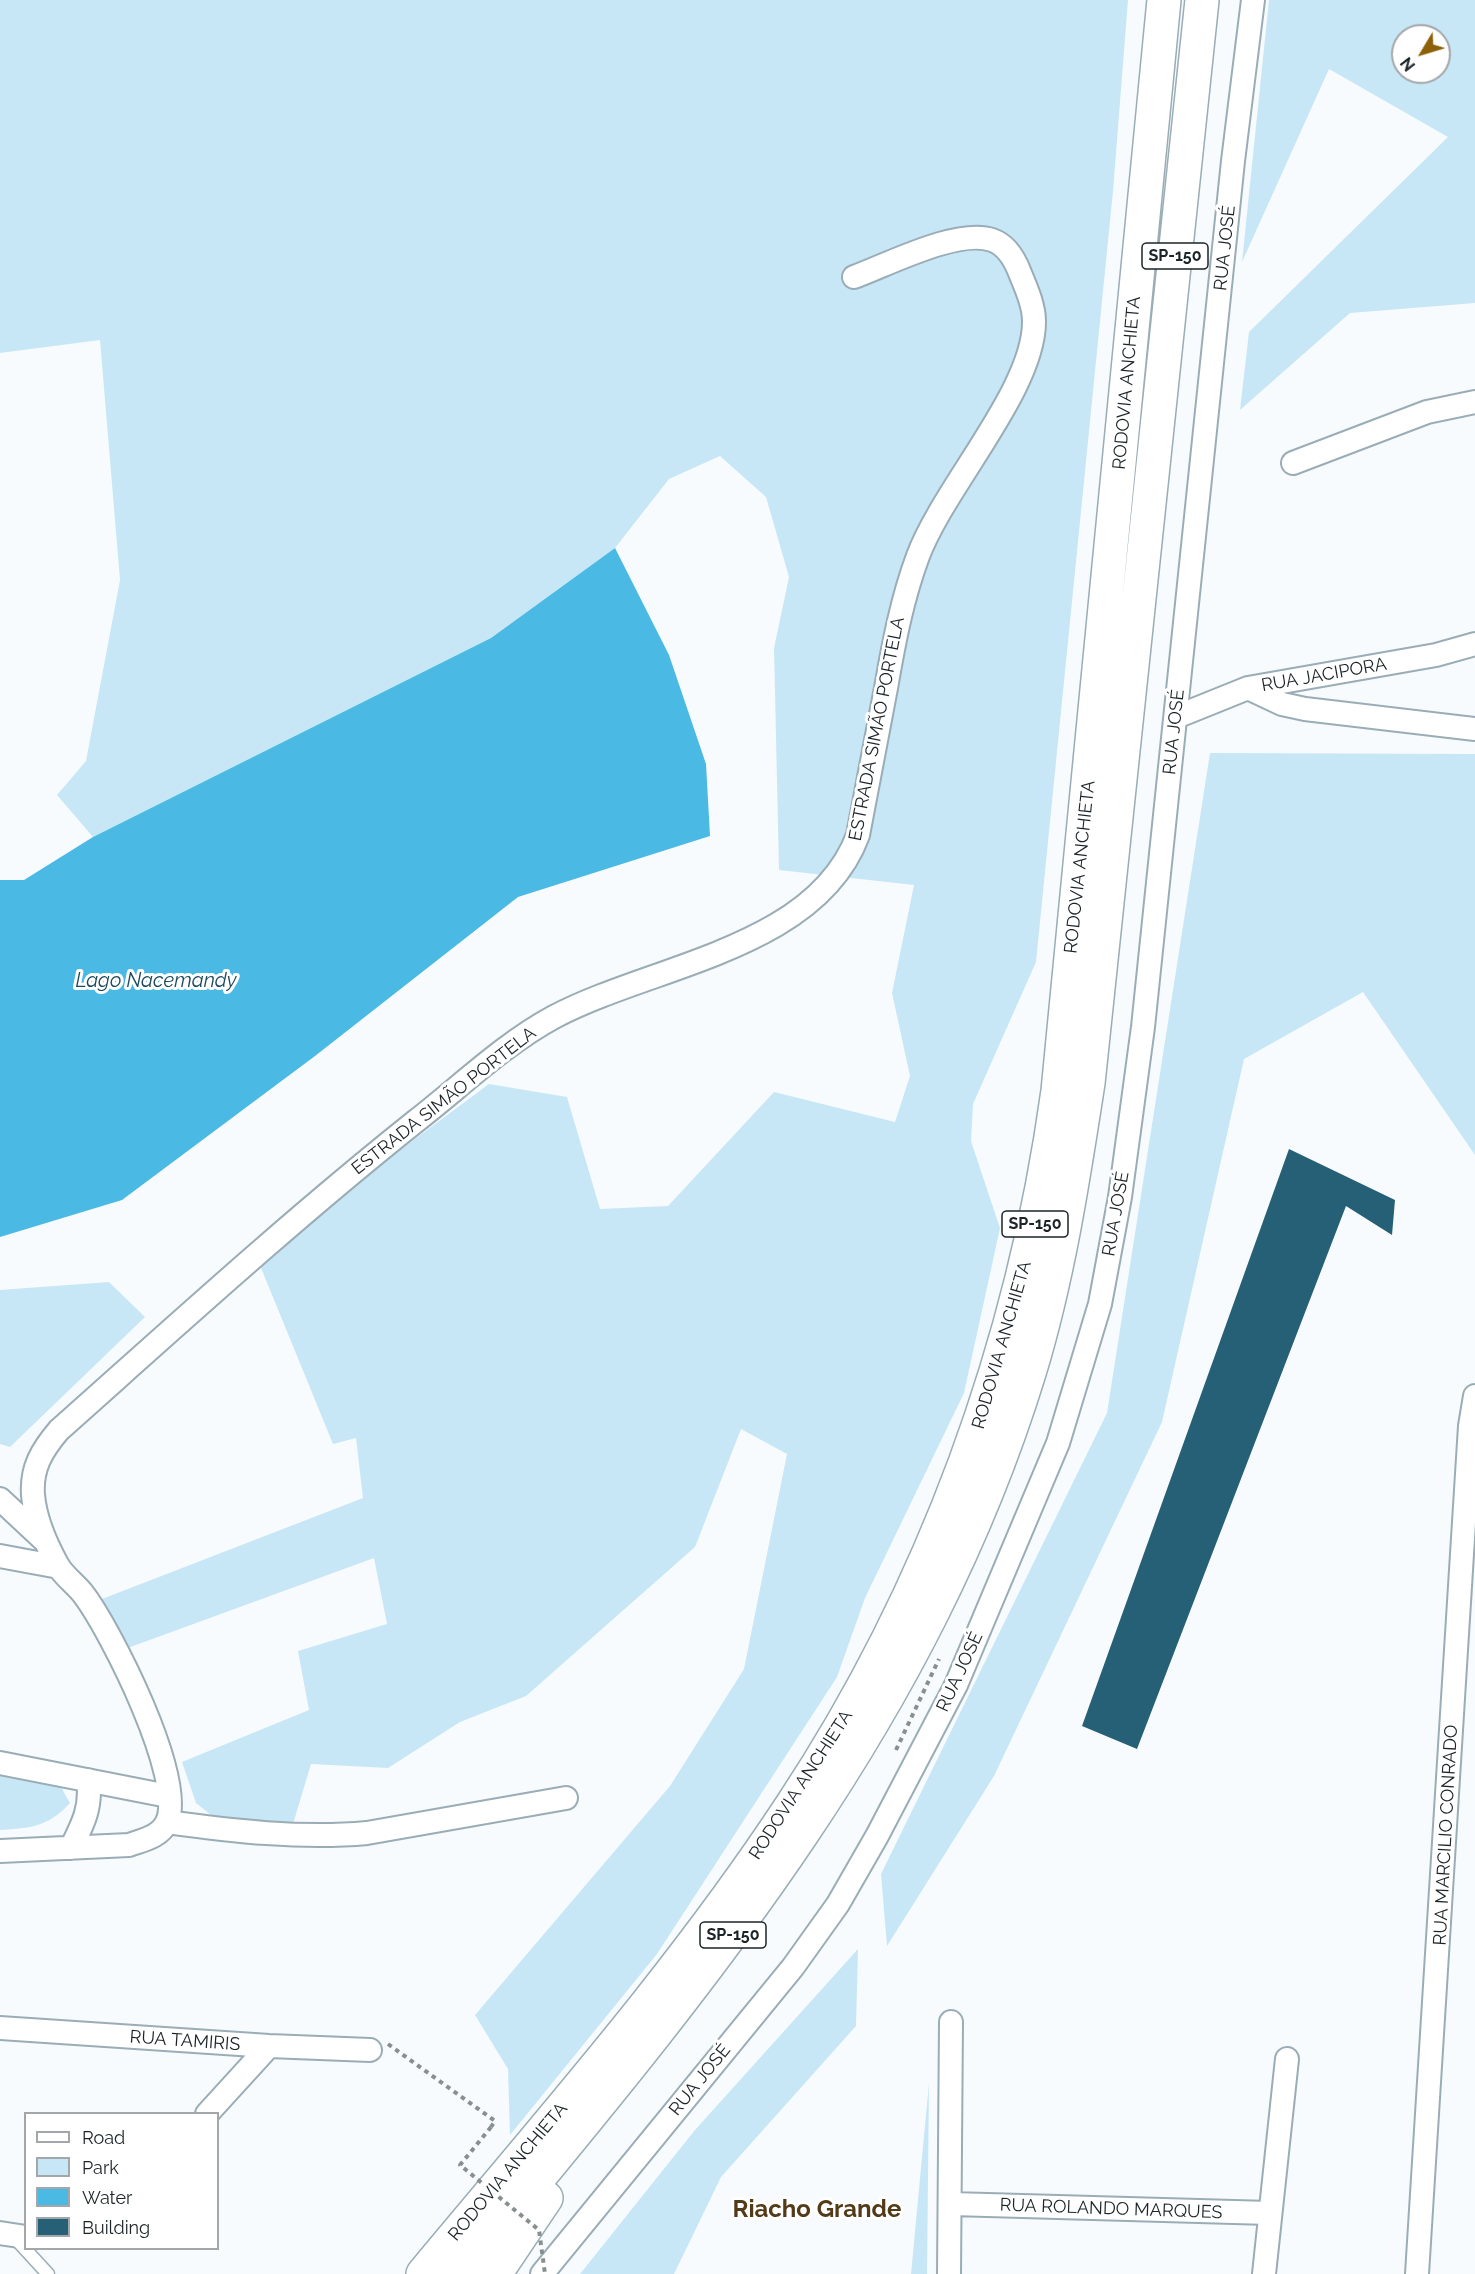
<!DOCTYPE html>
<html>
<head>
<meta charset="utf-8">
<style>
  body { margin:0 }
  #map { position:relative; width:1475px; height:2274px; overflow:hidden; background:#f7fbfd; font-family:Raleway,sans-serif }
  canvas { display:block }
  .legend { position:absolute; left:24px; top:2112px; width:195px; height:138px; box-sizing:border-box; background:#fff; border:2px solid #a4a7a9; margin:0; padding:8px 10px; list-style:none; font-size:18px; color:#1c2427 }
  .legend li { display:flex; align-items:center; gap:12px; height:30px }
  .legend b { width:30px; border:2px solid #a4a7a9 }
  .north { position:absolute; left:1391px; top:24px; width:60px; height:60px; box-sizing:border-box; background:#fff; border:2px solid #a4a7a9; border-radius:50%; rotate:232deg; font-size:16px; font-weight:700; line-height:24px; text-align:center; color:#1c2427 }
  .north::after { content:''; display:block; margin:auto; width:21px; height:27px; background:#8d6107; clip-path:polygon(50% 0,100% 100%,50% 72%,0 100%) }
</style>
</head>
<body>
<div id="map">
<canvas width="1475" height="2274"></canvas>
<ul class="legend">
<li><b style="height:8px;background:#fff"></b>Road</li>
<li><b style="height:16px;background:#c7e7f6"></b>Park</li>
<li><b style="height:16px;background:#4ab9e3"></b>Water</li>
<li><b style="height:16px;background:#266076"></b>Building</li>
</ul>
<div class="north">N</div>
</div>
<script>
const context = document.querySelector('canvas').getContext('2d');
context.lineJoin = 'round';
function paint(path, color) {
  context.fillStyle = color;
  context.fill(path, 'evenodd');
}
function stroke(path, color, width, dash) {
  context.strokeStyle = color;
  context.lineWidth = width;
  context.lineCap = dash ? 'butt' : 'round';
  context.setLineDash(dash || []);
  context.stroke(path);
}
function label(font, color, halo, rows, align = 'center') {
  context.font = font + ' Raleway,sans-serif';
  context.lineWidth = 6;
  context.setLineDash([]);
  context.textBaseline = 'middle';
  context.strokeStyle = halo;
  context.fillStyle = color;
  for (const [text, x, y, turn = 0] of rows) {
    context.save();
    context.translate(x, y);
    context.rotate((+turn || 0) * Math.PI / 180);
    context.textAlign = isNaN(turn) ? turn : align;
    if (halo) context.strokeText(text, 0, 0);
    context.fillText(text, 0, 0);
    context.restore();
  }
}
const green = new Path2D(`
  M0,0H1128L1113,191L1036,962L973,1104L971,1141L1000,1228L964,1393L865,1598L837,1677L657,1954L510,2135L508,2069L475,2015L670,1786L744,1669L787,1454L741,1429L695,1547L526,1696L460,1722L388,1768L311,1764L293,1824L216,1819L196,1803L182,1762L309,1710L298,1651L387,1624L374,1558L125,1649L102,1599L363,1498L356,1438L333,1444L259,1263L287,1234L489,1084L567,1097L600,1209L668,1206L774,1092L895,1122L910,1076L892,993L914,885L779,870L774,648L789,577L766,497L720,456L669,479L615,548L491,638L93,837L57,795L86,761L120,580L100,340L0,353Z
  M1269,0H1475V303L1350,313L1240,410L1249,332L1448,137L1329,69L1242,262ZM1403,36H1439V72H1403Z
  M1210,753L1475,754V1155L1363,992L1244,1059L1162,1422L994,1776L887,1946L881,1874L1107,1413Z
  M109,1282L145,1317L10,1447L0,1444V1290Z
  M0,1774L61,1787L70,1803C48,1827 31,1828 0,1830Z
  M858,1949L856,2026L721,2177L674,2274H580L695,2130Z
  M929,2083L927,2274H911Z`);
const water = new Path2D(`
  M615,548L669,655L706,764L710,836L518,897L315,1056L122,1200L0,1237V880H24L93,837L491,638Z`);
const building = new Path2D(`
  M1289,1149L1395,1200L1392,1235L1346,1206L1137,1749L1082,1726Z`);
const path = new Path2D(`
  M896,1750L939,1659
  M388,2044L495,2121L491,2127`);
const service = new Path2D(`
  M14,2237L48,2274`);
const minor = new Path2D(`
  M1293,463L1427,412L1475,402
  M1248,688L1282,704L1305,709L1475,729
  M1176,717L1248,688L1436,655L1475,644
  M0,1499L45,1541
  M0,1556L59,1567
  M0,1763L168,1796
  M167,1822C232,1831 301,1839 367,1833L566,1798
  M71,1848C83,1824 92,1807 88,1780
  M0,1851L129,1845C143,1840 160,1837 167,1822C186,1779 111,1631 84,1595C76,1584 63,1576 57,1564C46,1544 35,1518 33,1495C31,1468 42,1450 59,1430C177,1325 293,1219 416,1121C461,1086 504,1044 554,1017C652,965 816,949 858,835C867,786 877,737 886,688C894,642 902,599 918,556C943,488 1035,389 1034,321C1034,305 1026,288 1020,273C1015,260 1007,245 992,240C958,228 887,265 854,277
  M0,2028L269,2046L370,2050
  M207,2114L269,2046
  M952,2204L1269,2213
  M0,2233L26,2237
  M542,2274L793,1967L838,1904L877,1836L956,1685L1058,1443L1100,1304L1120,1197L1143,1027L1233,161L1253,0
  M949,2274L951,2022
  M1264,2274L1287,2059
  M1417,2274L1470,1426L1475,1396`);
const motorway = new Path2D(`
  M423,2274C550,2121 683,1971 792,1805C934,1590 1023,1345 1058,1091L1164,0
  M459,2274C691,1994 920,1727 1029,1373C1058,1278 1073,1180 1088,1083L1202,0
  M495,2274L546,2198`);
const pathBridge = new Path2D(`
  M491,2127L460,2165L539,2230L545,2274`);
const shields = [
  [1175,256,66],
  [1035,1224,66],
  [733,1935,66]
];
const shieldNames = [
  ["SP-150",1175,256],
  ["SP-150",1035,1224],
  ["SP-150",733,1935]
];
const streetNames = [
  ["RUA JOSÉ",1225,248,-84],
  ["RODOVIA ANCHIETA",1127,383,-85],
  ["RUA JACIPORA",1324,675,-10],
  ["ESTRADA SIMÃO PORTELA",877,729,-79],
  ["RUA JOSÉ",1174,732,-84],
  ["RODOVIA ANCHIETA",1080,867,-84],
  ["ESTRADA SIMÃO PORTELA",444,1101,-38],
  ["RUA JOSÉ",1116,1214,-80],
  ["RODOVIA ANCHIETA",1002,1345,-74],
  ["RUA JOSÉ",960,1672,-65],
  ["RODOVIA ANCHIETA",801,1785,-57],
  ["RUA MARCILIO CONRADO",1446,1835,-87],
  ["RUA TAMIRIS",185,2041,4],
  ["RUA JOSÉ",700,2080,-51],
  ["RODOVIA ANCHIETA",508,2172,-50],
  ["RUA ROLANDO MARQUES",1111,2209,2]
];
const waterNames = [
  ["Lago Nacemandy",156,981]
];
const districtNames = [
  ["Riacho Grande",817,2210]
];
paint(green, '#c7e7f6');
paint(water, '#4ab9e3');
paint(building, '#266076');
stroke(service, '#9aadb6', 15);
stroke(minor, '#9aadb6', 26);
stroke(motorway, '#9aadb6', 36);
stroke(path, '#888f91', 4, [4.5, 4.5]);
stroke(service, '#fff', 12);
stroke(minor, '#fff', 22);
stroke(motorway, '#fff', 33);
stroke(pathBridge, '#888f91', 4, [4.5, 4.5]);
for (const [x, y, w] of shields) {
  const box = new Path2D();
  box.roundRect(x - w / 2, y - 13, w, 26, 4.5);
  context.fillStyle = '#fff';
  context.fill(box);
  stroke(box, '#1c2427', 1.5);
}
label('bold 16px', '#1c2427', null, shieldNames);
label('18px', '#1c2427', '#fff', streetNames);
label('italic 20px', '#1b4a5c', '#fff', waterNames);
label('bold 24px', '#523b18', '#fff', districtNames);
</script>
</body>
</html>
